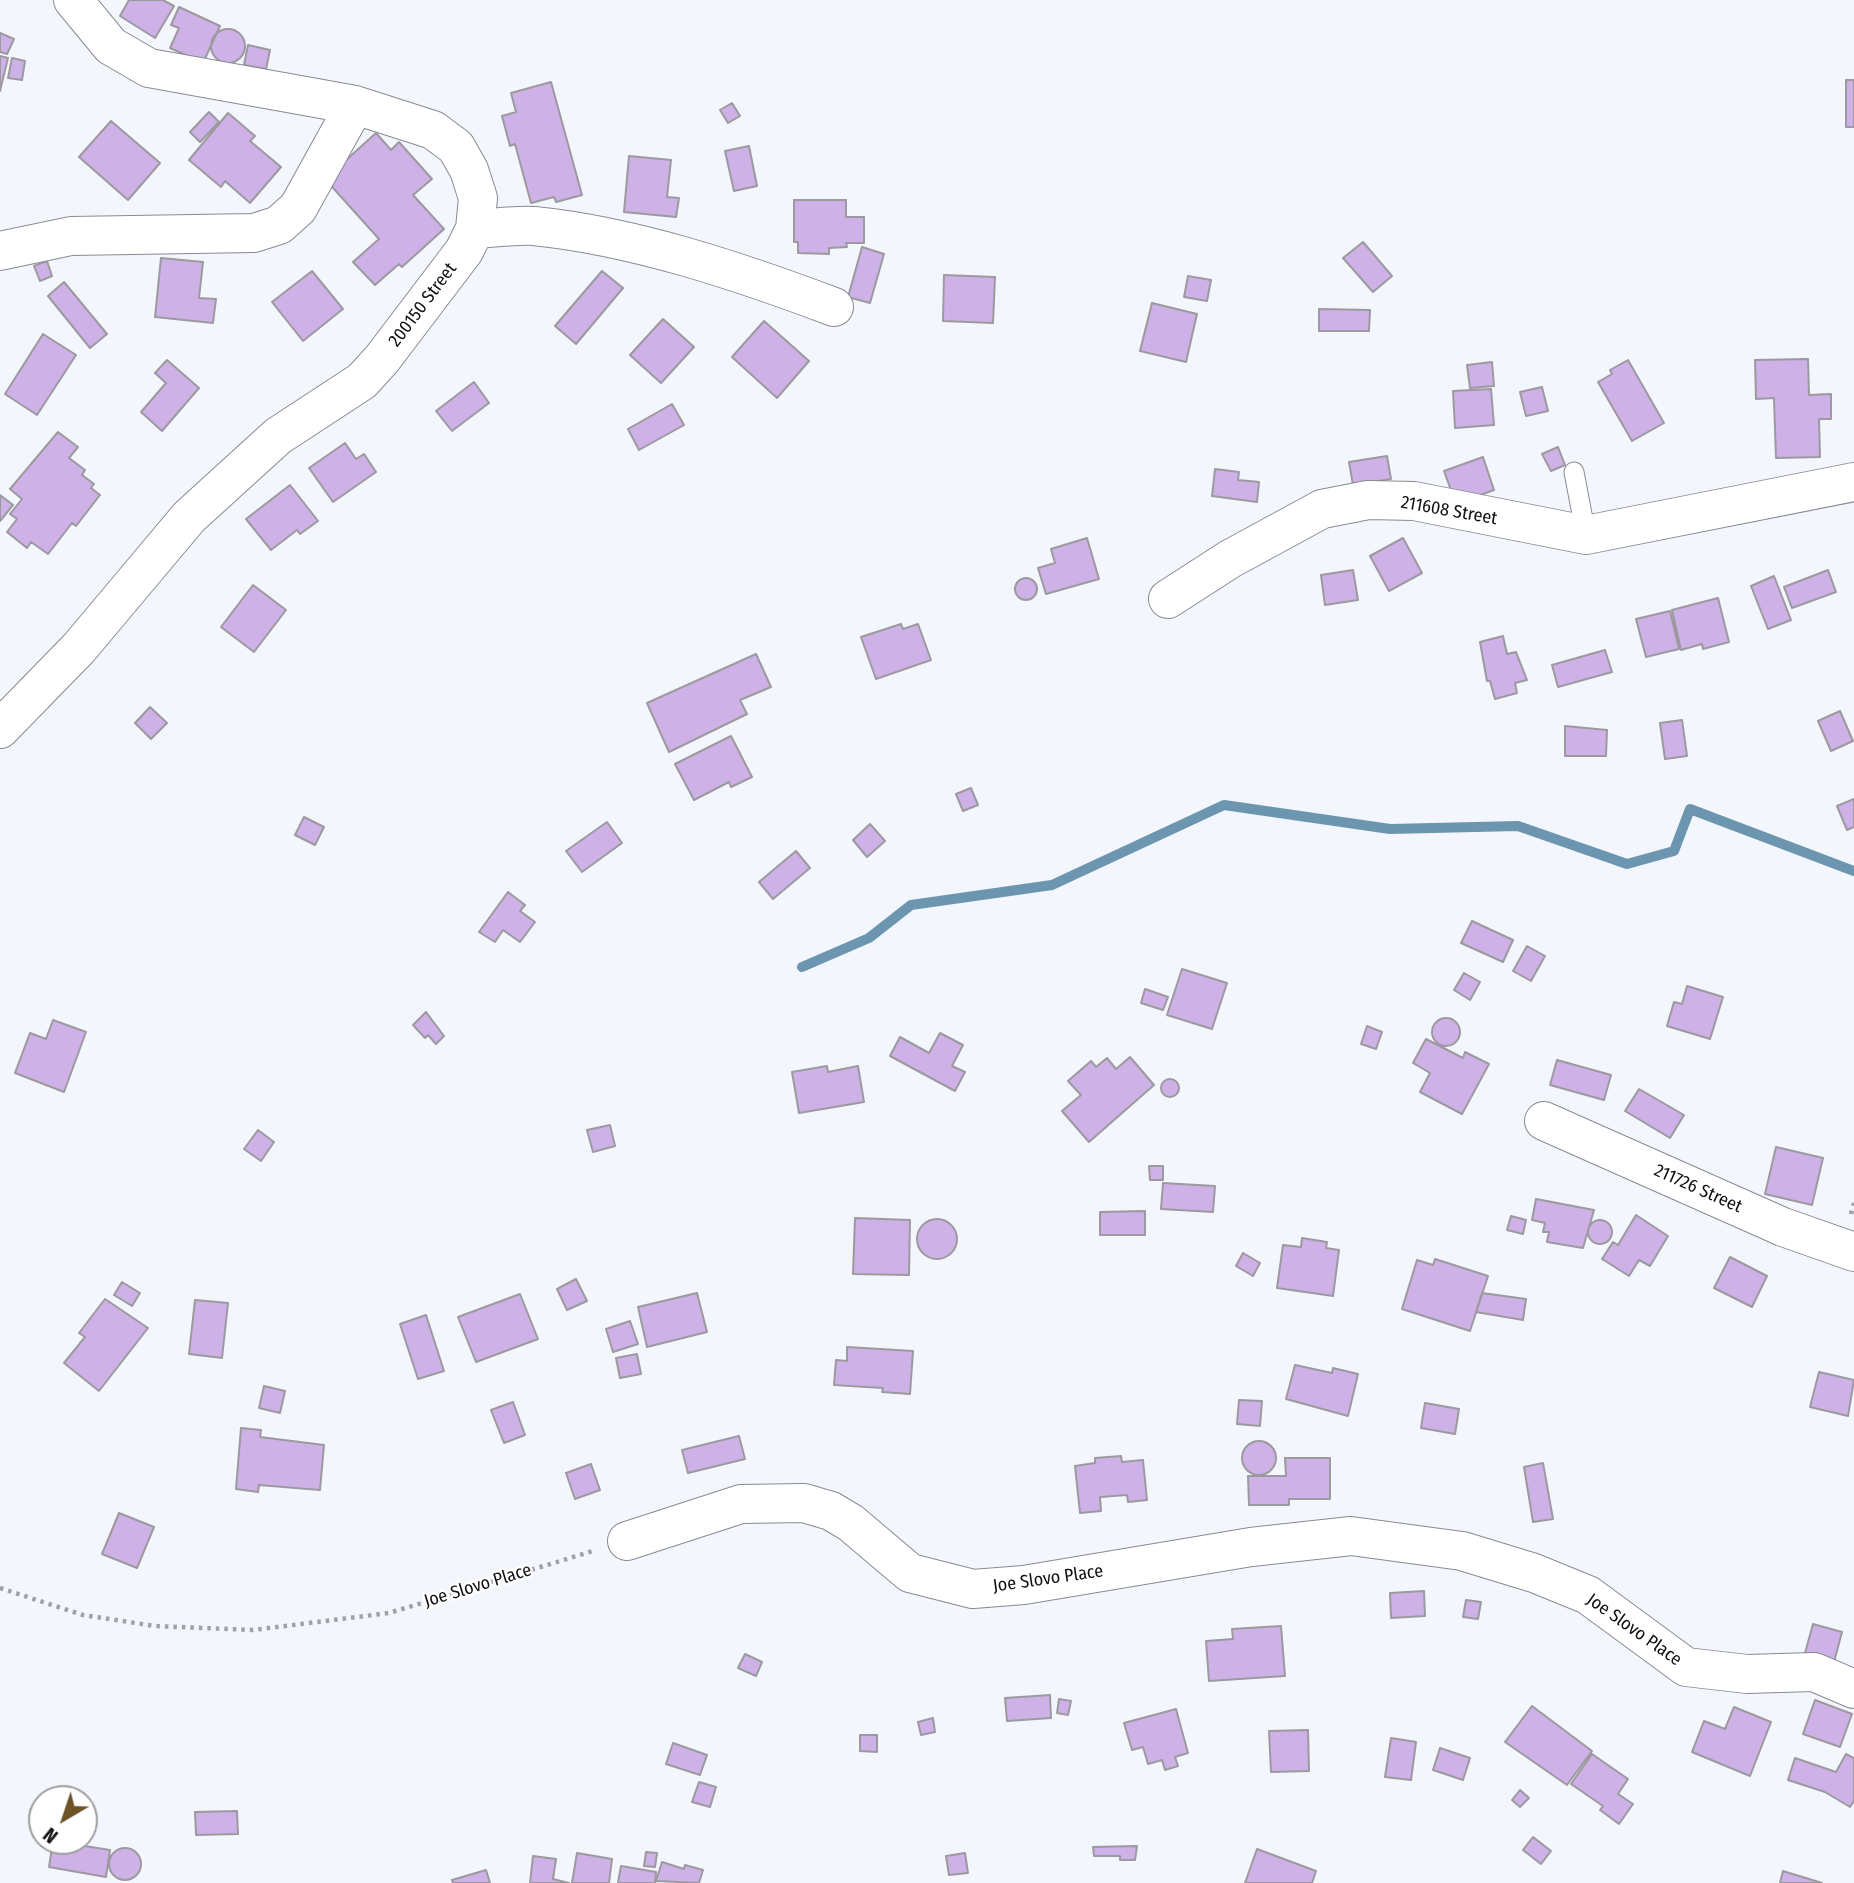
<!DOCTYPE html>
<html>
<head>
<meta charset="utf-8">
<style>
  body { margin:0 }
  #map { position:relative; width:1854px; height:1883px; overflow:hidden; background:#f3f6fc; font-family:"Fira Sans Condensed",sans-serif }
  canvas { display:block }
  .north { position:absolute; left:28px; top:1785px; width:70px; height:70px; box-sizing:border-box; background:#fff; border:2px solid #9f9fa0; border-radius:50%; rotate:219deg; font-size:19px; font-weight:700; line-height:28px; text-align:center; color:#0f1012 }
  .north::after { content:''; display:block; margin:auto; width:24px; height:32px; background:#6d5325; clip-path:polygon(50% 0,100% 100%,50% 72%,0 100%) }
</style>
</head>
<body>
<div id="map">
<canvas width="1854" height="1883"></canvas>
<div class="north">N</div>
</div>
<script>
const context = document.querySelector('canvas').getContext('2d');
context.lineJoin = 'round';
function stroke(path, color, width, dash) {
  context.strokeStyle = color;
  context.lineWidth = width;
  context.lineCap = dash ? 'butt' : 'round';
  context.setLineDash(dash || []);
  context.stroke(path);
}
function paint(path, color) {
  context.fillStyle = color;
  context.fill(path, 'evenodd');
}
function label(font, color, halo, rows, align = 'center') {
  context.font = font + ' "Fira Sans Condensed",sans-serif';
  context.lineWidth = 5;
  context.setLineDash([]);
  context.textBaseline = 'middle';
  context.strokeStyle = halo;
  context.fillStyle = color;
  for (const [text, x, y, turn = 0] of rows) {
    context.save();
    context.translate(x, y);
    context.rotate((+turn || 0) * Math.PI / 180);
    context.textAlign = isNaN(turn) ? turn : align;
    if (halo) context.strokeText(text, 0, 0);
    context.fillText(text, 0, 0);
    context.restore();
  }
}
const stream = new Path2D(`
  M802,967L869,938L911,905L1052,885L1224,805L1390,829L1518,826L1627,864L1674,851L1690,809L1854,871`);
const building = new Path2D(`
  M129,0H163L174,6L155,38L120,16Z
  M179,7L220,26L203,63L170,48L179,28L171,25Z
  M211 46a17 17 0 1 1 34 0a17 17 0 1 1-34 0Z
  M0,33L14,39L7,54L0,52Z
  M248,45L270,50L266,69L244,65Z
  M0,56L8,58L0,91Z
  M12,58L25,61L22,80L8,78Z
  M1846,80H1854V127H1846Z
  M551,82L582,195L556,202L554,197L531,203L515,144L510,146L502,116L516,112L511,93Z
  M732,103L740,116L728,123L720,110Z
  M209,112L219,122L200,142L190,132Z
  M228,113L255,136L250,141L281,167L250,203L225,181L221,187L189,160Z
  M111,121L160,163L128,200L79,157Z
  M376,133L391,150L399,142L432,179L413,195L444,229L402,267L399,264L375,285L353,262L379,239L325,179Z
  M749,146L757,186L734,191L725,151Z
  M629,156L671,160L667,197L679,198L676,217L624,212Z
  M794,200H846V217H864V243H846L847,247L829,248V254L798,253V242H794Z
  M1363,242L1392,276L1373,292L1343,258Z
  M862,247L884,254L870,303L848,297Z
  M161,258L203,262L199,298L216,299L213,323L155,317Z
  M47,261L52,276L40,281L34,266Z
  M312,271L343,309L303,341L272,302Z
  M602,271L623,288L576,344L555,326Z
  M944,275L995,277L993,323L943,321Z
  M1188,276L1211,280L1207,301L1184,297Z
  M64,282L107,334L90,348L48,296Z
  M1152,303L1197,314L1186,362L1140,351Z
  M1319,309L1370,310L1369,331H1319Z
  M663,319L694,347L661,383L630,355Z
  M764,321L809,361L777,398L732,357Z
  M43,334L76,355L37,415L5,394Z
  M1808,359L1809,395L1831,394V419H1819L1820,457L1776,458L1774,398L1756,399L1755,360Z
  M167,360L199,388L162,431L141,412L166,383L155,373Z
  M1628,360L1664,423L1632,441L1598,382L1612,374L1610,370Z
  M1492,362L1494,386L1470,388L1467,365Z
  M474,382L489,403L452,431L436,411Z
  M1542,387L1548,411L1526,416L1520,392Z
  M1491,389L1494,425L1455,428L1453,391Z
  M672,404L684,425L639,450L628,429Z
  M58,432L78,447L69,458L85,470L82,475L94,484L91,488L100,495L76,526L72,523L48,554L31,542L27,548L7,532L17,519L10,514L22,499L10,489Z
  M345,443L356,459L364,454L376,472L333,502L309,468Z
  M1558,447L1565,465L1551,471L1542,454Z
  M1387,456L1391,479L1353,485L1349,462Z
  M1483,457L1494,490L1456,504L1444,471Z
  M1215,469L1239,472L1238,480L1259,482L1257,502L1212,496Z
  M290,485L318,521L300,534L297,530L271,550L246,519Z
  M0,495L13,505L0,521Z
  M1087,538L1099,579L1046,594L1038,568L1055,563L1051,549Z
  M1403,538L1422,573L1389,591L1370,556Z
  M1353,570L1358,600L1325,605L1321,575Z
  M1828,570L1836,592L1792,608L1784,587Z
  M1774,576L1791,620L1768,629L1751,586Z
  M1015 589a11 11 0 1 1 22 0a11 11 0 1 1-22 0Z
  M253,585L286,610L254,652L221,627Z
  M1718,598L1729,642L1703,649L1702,644L1681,650L1672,610Z
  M1670,611L1679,649L1646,657L1636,619Z
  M901,624L903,629L918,624L931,660L876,679L861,637Z
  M1503,636L1507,654L1516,652L1527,680L1515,683L1517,693L1495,699L1490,681H1487L1480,642Z
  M1605,650L1612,672L1558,687L1552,665Z
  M756,654L771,687L740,700L747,714L669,752L647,703Z
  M150,707L167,723L151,739L135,723Z
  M1840,711L1853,741L1831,751L1818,721Z
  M1682,720L1687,756L1665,759L1660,723Z
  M1565,726L1607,730L1606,756H1565Z
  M731,736L752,777L731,787L729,782L694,800L675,764Z
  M971,788L978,805L963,811L956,794Z
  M1854,799V827L1847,830L1837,806Z
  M304,817L324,827L315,845L295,835Z
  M607,822L622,843L582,872L566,851Z
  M870,824L885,841L867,857L853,840Z
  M796,851L810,868L773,899L759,882Z
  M508,892L525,905L520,911L535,922L520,942L503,930L495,942L479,932Z
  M1472,921L1513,940L1503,962L1461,943Z
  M1527,946L1545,956L1531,981L1513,971Z
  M1182,969L1227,983L1212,1029L1167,1015Z
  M1464,973L1480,982L1470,1000L1454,990Z
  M1687,986L1723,997L1710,1039L1667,1026L1674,1002L1682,1004Z
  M1145,989L1168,997L1163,1010L1141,1003Z
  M426,1012L444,1036L436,1044L428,1035L425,1038L413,1025Z
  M1432 1032a14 14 0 1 1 28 0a14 14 0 1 1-28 0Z
  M53,1020L86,1032L64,1092L15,1073L30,1033L46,1039Z
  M1367,1026L1382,1032L1376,1049L1361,1044Z
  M940,1033L963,1045L952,1066L965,1072L955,1091L890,1056L900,1037L929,1053Z
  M1426,1039L1463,1058L1465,1052L1489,1064L1462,1114L1420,1092L1430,1073L1413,1063Z
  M1130,1057L1154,1085L1089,1142L1062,1111L1081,1095L1068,1081L1091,1061L1096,1067L1107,1058L1116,1069Z
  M1557,1060L1611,1075L1604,1100L1550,1085Z
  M827,1066L828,1072L858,1066L864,1102L799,1113L792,1072Z
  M1161 1088a9 9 0 1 1 18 0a9 9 0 1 1-18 0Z
  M1639,1089L1684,1115L1670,1138L1625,1111Z
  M610,1125L615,1146L593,1152L587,1130Z
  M258,1130L274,1142L261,1161L244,1149Z
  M1776,1147L1823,1158L1812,1205L1765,1194Z
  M1149,1166H1163V1180H1150Z
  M1163,1183L1215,1186L1213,1212L1161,1209Z
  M1536,1199L1594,1210L1583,1248L1547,1242L1549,1232H1543L1545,1223L1532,1220Z
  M1145,1211V1235H1100V1212Z
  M1636,1215L1668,1236L1650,1266L1639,1260L1629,1276L1602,1259L1613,1242L1618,1245Z
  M1511,1216L1526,1220L1523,1234L1507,1230Z
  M855,1218L910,1220L909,1275L853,1274Z
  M917 1239a20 20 0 1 1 40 0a20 20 0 1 1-40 0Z
  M1588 1232a12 12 0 1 1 24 0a12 12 0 1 1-24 0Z
  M1302,1238L1327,1242L1326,1248L1339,1250L1333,1296L1277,1288L1283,1245L1301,1247Z
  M1243,1253L1260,1263L1253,1276L1236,1266Z
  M1730,1257L1767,1276L1752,1307L1714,1288Z
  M1435,1259L1488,1276L1470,1331L1402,1309L1417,1260L1433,1265Z
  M576,1279L587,1301L567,1310L557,1289Z
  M122,1282L140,1293L132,1306L114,1295Z
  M697,1293L707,1332L647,1347L638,1307Z
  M1482,1293L1526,1299L1523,1320L1476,1312Z
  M520,1294L538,1339L476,1362L458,1317Z
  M105,1299L148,1328L99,1391L64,1363L85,1337L79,1333Z
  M195,1300L228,1303L222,1358L189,1354Z
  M426,1315L444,1371L418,1379L400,1324Z
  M630,1321L638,1344L613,1352L606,1329Z
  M847,1347L913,1351L910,1394L882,1392L883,1388L834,1385L836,1360L847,1361Z
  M637,1354L641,1374L620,1378L616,1358Z
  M1295,1365L1332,1373L1333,1368L1358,1374L1348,1416L1286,1399Z
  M1819,1372L1854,1380L1848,1416L1810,1407Z
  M264,1386L285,1391L280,1413L259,1408Z
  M1239,1400L1262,1401L1260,1426L1237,1424Z
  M513,1402L525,1435L504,1443L491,1410Z
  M1425,1403L1459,1409L1455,1434L1421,1428Z
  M241,1428L261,1430L260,1437L324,1445L320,1490L259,1485L258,1492L236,1489Z
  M739,1436L745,1459L688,1473L682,1450Z
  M1242 1458a17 17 0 1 1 34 0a17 17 0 1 1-34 0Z
  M1121,1456L1122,1462L1143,1460L1147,1500L1128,1502L1127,1495L1100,1497L1101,1511L1080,1513L1075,1466L1095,1463V1458Z
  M1285,1458H1330V1499H1289V1505H1249L1248,1476H1286Z
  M1543,1463L1553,1519L1533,1522L1524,1467Z
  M591,1464L600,1490L575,1499L566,1473Z
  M119,1513L154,1527L137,1568L102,1554Z
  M1424,1591L1425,1616L1391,1618L1390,1593Z
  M1466,1600L1481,1602L1478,1619L1463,1617Z
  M1813,1624L1842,1632L1834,1662L1805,1653Z
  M1281,1626L1285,1676L1209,1681L1206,1641L1233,1639L1232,1629Z
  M745,1654L762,1662L756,1676L738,1668Z
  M1050,1695L1051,1718L1007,1721L1005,1698Z
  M1059,1699L1071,1701L1068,1715L1057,1713Z
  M1815,1700L1852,1714L1840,1747L1803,1734Z
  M1532,1706L1592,1751L1567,1785L1505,1742Z
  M1734,1707L1771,1722L1750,1776L1692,1752L1704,1721L1725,1729Z
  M1176,1709L1188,1753L1175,1757L1178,1766L1165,1770L1162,1760L1148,1764L1143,1747L1132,1750L1124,1723Z
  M933,1718L935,1732L921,1735L918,1722Z
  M1308,1730L1309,1771L1271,1772L1269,1731Z
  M860,1735H877V1752L860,1751Z
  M1391,1738L1416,1742L1411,1780L1385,1777Z
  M673,1743L707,1755L700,1775L666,1764Z
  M1440,1748L1470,1758L1463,1780L1433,1770Z
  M1592,1754L1628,1779L1618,1794L1633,1804L1619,1824L1600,1810L1603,1806L1571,1784Z
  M1846,1754L1854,1758V1801L1850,1807L1825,1792L1788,1780L1795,1758L1836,1772Z
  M699,1782L716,1787L710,1807L692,1802Z
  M1520,1790L1529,1798L1520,1807L1512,1800Z
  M237,1811L238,1834L196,1835L195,1812Z
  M1533,1837L1551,1851L1541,1864L1523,1850Z
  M53,1841L110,1850L106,1877L49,1867Z
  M1137,1846L1135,1860H1120V1856H1094L1093,1847Z
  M109 1864a16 16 0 1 1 32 0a16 16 0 1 1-32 0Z
  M1257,1849L1316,1871L1312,1883H1245Z
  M646,1852L657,1853L655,1867L644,1866Z
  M577,1853L612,1859L609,1883H572Z
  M965,1853L968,1873L949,1875L946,1856Z
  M533,1856L556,1859L553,1879L569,1883H530Z
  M662,1862L684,1869L685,1865L703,1870L699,1883L656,1881Z
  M621,1866L656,1872L655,1883H618Z
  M486,1870L490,1883H453L452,1880Z
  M1783,1871L1822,1883H1780Z`);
const path = new Path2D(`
  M1851,1214L1854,1203
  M0,1588L83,1615L155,1626L253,1630L389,1613L593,1551`);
const lane = new Path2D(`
  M1574,472L1586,535`);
const street = new Path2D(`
  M475,229C494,228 515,225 534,226C634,236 741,272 834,307
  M0,251L71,236L254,233L279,225L298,208L355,105
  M1168,599L1230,559L1322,509L1368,500L1414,501L1586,535L1854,482
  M0,729L79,648L189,517L278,436L362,381L382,359L464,251L475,229L478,198L469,170L456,147L433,130L355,105L149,68L111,46L73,0
  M1544,1121L1783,1227L1854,1252
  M627,1541L741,1504L804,1503L831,1511L851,1523L910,1573L973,1589L1024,1585L1251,1547L1351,1536L1462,1551L1534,1573L1588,1595L1686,1667L1747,1674L1814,1672L1854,1689`);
const streetNames = [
  ["200150 Street",423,305,-53],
  ["211608 Street",1449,511,10],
  ["211726 Street",1698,1189,24],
  ["Joe Slovo Place",1048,1579,-8],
  ["Joe Slovo Place",478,1586,-17],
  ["Joe Slovo Place",1634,1630,35]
];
stroke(stream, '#6c96b0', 10);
paint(building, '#ceb2e7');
stroke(building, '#9c999f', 2);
stroke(lane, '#888b90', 21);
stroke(street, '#888b90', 40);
stroke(path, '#9ea1a5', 4.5, [3.5, 5]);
stroke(lane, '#fff', 19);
stroke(street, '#fff', 38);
label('18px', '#0f1012', '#fff', streetNames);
</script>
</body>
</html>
